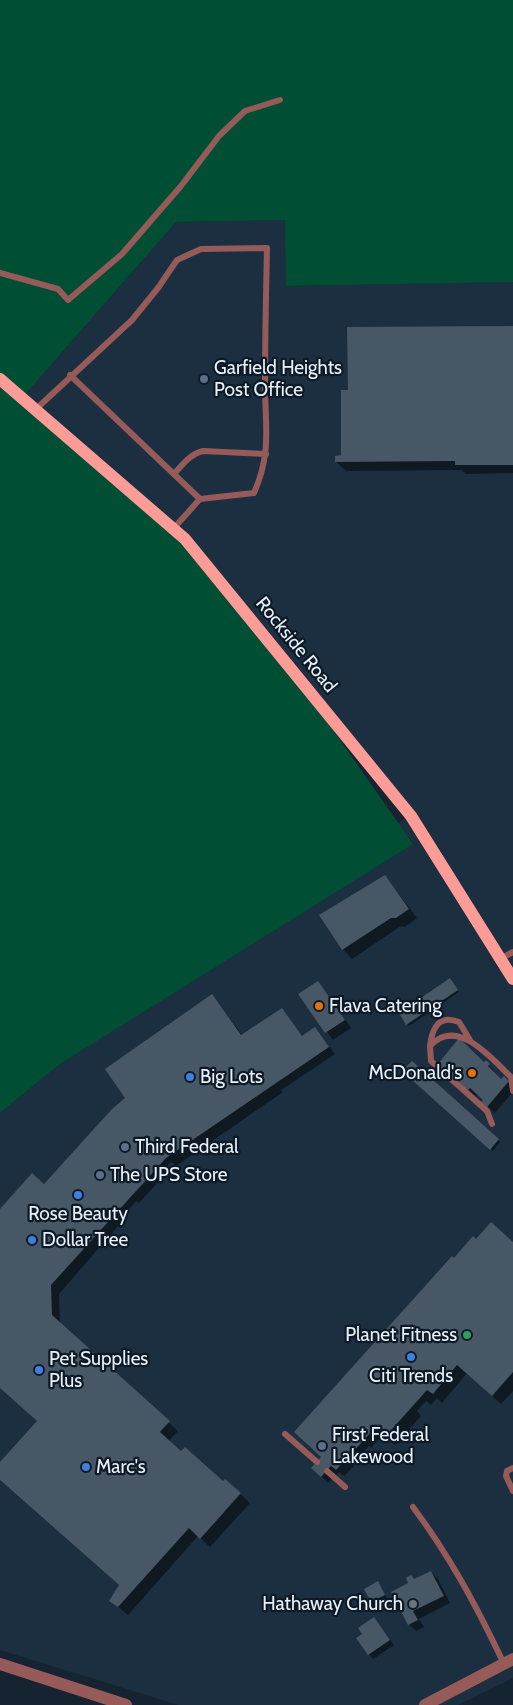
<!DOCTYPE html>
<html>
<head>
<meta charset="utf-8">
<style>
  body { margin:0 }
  canvas { display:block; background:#162330 }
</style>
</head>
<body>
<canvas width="513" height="1705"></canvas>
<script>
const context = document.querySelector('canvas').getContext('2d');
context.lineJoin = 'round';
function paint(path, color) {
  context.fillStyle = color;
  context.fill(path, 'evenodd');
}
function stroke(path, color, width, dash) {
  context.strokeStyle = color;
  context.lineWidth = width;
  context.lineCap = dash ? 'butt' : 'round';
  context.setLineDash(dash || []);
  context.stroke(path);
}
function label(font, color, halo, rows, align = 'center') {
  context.font = font + ' Cabin,sans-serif';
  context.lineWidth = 4.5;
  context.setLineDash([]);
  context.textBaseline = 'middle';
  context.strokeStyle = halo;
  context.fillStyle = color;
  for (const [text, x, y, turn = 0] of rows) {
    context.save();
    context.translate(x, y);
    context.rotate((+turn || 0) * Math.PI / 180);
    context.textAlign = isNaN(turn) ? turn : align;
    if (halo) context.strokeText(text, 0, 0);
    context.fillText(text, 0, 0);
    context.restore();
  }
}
const built = new Path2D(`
  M286,220V286L513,282V1678L458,1705H179L0,1650V1113L60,1064L413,843L398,824L410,815L185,539L22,398L176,222Z`);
const green = new Path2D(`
  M0,0H513V282L286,286L285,220L176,222L22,398L185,539L284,660L413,844L60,1064L0,1113Z`);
const shadow = new Path2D(`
  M513,327V473L466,474L461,470L346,471L336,462L342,456L349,391Z
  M385,876L417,918L405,927L401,926L352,959L343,949L321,915Z
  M318,982L351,1028L333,1040L300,995Z
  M452,982L459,992L409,1026L407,1024Z
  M212,996L243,1036L282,1010L303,1037L315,1029L335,1054L281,1090L283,1092L176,1166L171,1162L166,1167L169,1170L139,1203L136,1201L123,1216L125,1218L59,1294L60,1325L178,1431L168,1442L223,1483L225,1480L250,1503L210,1547L198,1536L128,1615L111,1601L120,1586L0,1480V1463L39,1421L0,1387V1211L44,1186L113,1109L126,1098Z
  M412,1063L500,1142L493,1151L404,1071Z
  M484,1064L489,1065L501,1081L504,1078L513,1086V1092L495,1113L483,1102L484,1100L477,1094L476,1096L446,1070Z
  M476,1241L513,1243V1391L501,1404L467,1373L442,1403L437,1398L431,1405L426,1401L417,1411L421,1416L395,1445L383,1434L371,1448L369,1446L353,1463L355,1465L344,1476L339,1472L328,1483L313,1468L323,1458L454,1259Z
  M431,1572L438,1579L450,1603L419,1619L424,1627L416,1631L409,1624L410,1583Z
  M377,1583L388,1600L377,1606L366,1589Z
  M378,1623L394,1645L373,1659L357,1639Z`);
const building = new Path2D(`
  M513,326V465H455V461L335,462V456L341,455V390H348L347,327Z
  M385,875L409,909L396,918H391L342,950L319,915Z
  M450,978L458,990L406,1025L399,1013Z
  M318,981L345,1020L325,1033L298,994Z
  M212,994L241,1035L282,1008L302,1036L315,1027L329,1047L166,1158L51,1285L52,1315L170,1421L160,1432L181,1451L185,1447L223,1481L225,1479L241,1493L200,1539L189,1528L118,1607L109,1601L119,1585L0,1480V1462L37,1421L0,1388V1209L32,1173L44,1184L112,1109L125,1098L105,1069Z
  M459,1038L484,1062L486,1060L490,1064L488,1066L501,1079L504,1076L509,1081L487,1107L481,1102L483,1100L470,1088L468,1090L438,1064Z
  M412,1061L499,1139L490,1150L402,1071Z
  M491,1222L513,1242V1372L492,1396L457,1365L433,1394L427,1390L385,1437L375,1428L336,1470L331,1466L321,1477L311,1468L321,1457L294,1432L452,1256L454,1258L473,1236L476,1239Z
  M431,1571L444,1596L413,1611L418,1620L408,1625L391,1592L408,1583L406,1578L411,1575L414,1579Z
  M378,1581L385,1595L371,1602L364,1589Z
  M374,1617L390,1640L368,1655L356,1638L362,1634L358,1628Z`);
const service = new Path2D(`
  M0,273L58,289L68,300L122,254L181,186L219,136L245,111L280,100
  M70,375L200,499L173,529
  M35,410L132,320L158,288L177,260L201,249L267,248C266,293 265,338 265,383C265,426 272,452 254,493L200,499
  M174,474C182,465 190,454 203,451L266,454
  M500,959L513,952
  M430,1046C432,1028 439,1014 459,1022L470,1040
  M492,1124L487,1111L431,1061L430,1046C457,1016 492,1059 511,1077L513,1091
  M285,1434L317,1462
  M513,1468L507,1471L506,1476L513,1491
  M327,1471L345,1487
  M413,1507C451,1558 477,1607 504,1664`);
const tertiary = new Path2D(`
  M0,1664L126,1705
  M425,1705L513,1659`);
const primary = new Path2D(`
  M0,379L185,539L411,816L513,979`);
const markers = [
  [204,379,5,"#5c6f8a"],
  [319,1006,5,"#e8710a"],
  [472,1073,5,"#e8710a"],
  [190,1077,5,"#3f7fe0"],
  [125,1147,5,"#5c6f8a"],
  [100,1175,5,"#5c6f8a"],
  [78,1195,5,"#3f7fe0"],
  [32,1240,5,"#3f7fe0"],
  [467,1335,5,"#2e9e5b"],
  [411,1357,5,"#3f7fe0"],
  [39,1370,5,"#3f7fe0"],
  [322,1446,5,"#5c6f8a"],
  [86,1467,5,"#3f7fe0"],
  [413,1604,5,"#6b7280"]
];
const poiNames = [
  ["Garfield Heights",214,368],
  ["Post Office",214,390],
  ["Flava Catering",329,1006],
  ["McDonald's",462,1073,"right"],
  ["Big Lots",200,1077],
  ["Third Federal",135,1147],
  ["The UPS Store",110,1175],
  ["Rose Beauty",78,1214,"center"],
  ["Dollar Tree",42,1240],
  ["Planet Fitness",457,1335,"right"],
  ["Pet Supplies",49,1359],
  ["Plus",49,1381],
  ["Citi Trends",411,1376,"center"],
  ["First Federal",332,1435],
  ["Lakewood",332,1457],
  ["Marc's",96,1467],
  ["Hathaway Church",403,1604,"right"]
];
const streetNames = [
  ["Rockside Road",296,645,51]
];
paint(built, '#1c2f40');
paint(green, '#004e34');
paint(shadow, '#0007');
paint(building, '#475765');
stroke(service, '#965b58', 6);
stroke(tertiary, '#965b58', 12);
stroke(primary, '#fd9b96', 12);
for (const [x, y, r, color] of markers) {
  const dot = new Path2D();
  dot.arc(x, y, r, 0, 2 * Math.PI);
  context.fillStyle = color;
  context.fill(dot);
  stroke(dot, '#0d1a26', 2);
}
label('19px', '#e7f0f9', '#0d1a26', poiNames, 'left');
label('19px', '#e7f0f9', '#0d1a26', streetNames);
</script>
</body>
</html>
